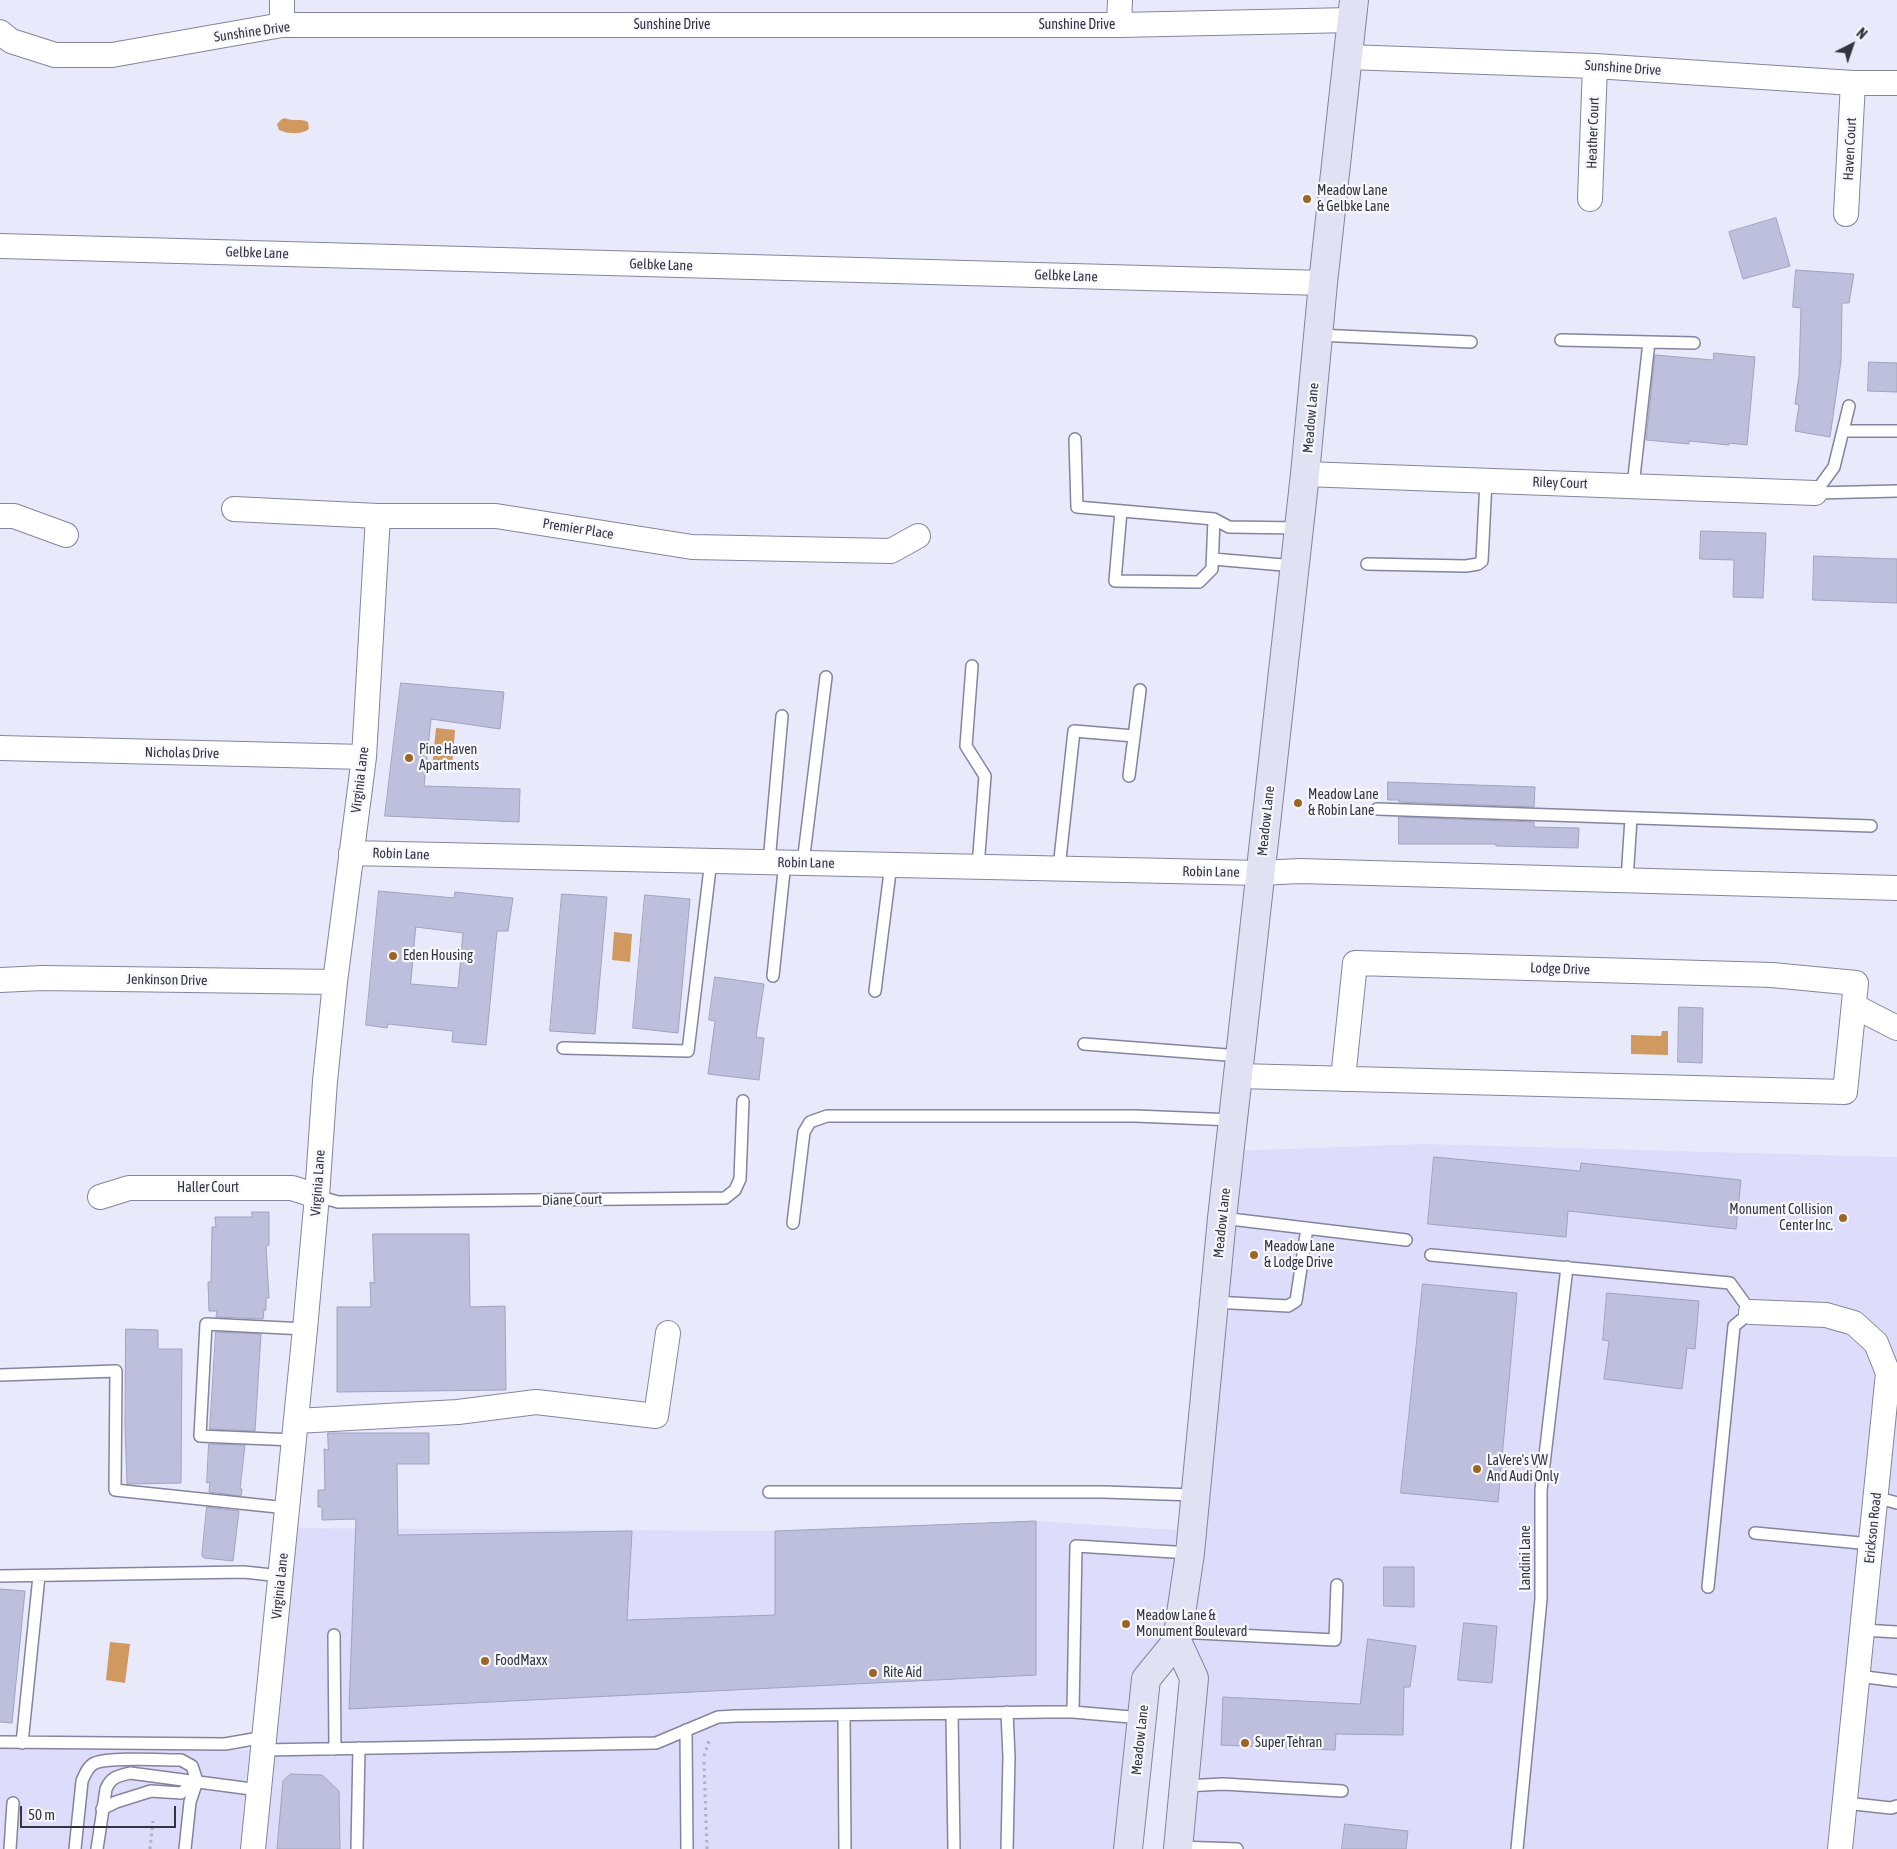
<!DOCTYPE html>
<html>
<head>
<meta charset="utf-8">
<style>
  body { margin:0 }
  #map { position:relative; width:1897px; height:1849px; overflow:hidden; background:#e9e9fc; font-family:"Asap Condensed",sans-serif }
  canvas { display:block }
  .north { position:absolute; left:1827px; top:20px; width:50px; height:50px; -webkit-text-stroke:4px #f7f8fe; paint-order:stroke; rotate:41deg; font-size:14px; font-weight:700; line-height:20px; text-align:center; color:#33343f }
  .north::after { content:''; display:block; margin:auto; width:18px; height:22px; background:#33343f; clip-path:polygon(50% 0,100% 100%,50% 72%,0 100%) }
  .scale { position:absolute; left:20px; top:1806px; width:156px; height:22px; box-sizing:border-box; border:2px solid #33343f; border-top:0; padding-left:6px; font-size:15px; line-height:18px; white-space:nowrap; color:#33343f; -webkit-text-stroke:4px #f7f8fe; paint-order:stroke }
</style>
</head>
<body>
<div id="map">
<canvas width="1897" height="1849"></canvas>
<div class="north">N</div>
<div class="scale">50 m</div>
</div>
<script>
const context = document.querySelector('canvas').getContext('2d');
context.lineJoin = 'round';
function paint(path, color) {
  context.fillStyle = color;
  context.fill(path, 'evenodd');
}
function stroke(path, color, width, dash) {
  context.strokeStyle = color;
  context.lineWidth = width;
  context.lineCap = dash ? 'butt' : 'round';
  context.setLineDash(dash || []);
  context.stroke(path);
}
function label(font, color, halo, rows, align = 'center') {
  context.font = font + ' "Asap Condensed",sans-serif';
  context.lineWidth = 4.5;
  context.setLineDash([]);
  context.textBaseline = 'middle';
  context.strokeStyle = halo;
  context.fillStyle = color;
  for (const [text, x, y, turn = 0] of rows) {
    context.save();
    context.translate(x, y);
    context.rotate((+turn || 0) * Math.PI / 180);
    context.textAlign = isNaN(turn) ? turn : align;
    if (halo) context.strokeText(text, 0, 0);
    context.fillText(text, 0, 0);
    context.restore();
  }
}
const built = new Path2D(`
  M1423,1144L1897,1157V1849H1178L1194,1678L1177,1641L1146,1679L1128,1849H0V1749L263,1750L285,1528L775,1531L1036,1521L1192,1531L1230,1151Z`);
const water = new Path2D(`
  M285,118C293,122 300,118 308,122L309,129C301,135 288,134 279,130L277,124L282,119Z
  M436,728L455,730L452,769L432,767Z
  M614,932L632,934L630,962L612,960Z
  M1662,1031H1668V1055L1631,1054V1035L1661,1036Z
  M110,1642L130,1644L125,1683L106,1680Z`);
const building = new Path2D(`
  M1776,218L1790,266L1743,279L1729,232Z
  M1796,270L1854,274L1849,303H1842L1841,361L1830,437L1795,431L1799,405L1795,404L1799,375L1801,308L1793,307Z
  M1714,353L1755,357L1747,445L1729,443V445L1689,441V444L1646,440L1655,355L1713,360Z
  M1869,362L1897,363V392L1868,391Z
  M1701,531L1766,533L1763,598L1733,597L1734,560L1700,559Z
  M1814,556L1897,559V603L1813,600Z
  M401,683L504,692L500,729L431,719L424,786L520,789L519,822L385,816Z
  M1388,782L1535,787L1534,807L1399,802V800H1388Z
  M1399,817L1534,822V827L1579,828L1578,848L1496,846V844H1399Z
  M379,891L454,898L455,892L513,898L508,931H497L486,1045L452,1042L453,1031L388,1024L387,1028L366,1025ZM416,927L463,933L458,988L411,984Z
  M562,894L607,897L595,1034L550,1031Z
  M645,895L690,899L678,1033L633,1028Z
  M715,977L764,984L756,1037L764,1038L759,1080L708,1074L715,1021L709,1020Z
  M1679,1007L1703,1008L1702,1063L1678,1062Z
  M1434,1157L1580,1171L1581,1163L1741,1180L1736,1229L1568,1211L1566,1237L1428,1224Z
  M252,1212H269V1245L266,1246L269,1298H266V1310H264L263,1319L216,1317L217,1311H209L208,1282H211L212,1227H216L215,1217H252Z
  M373,1234H469L470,1307L505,1306L506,1390L337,1392V1307H371L370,1282L374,1283Z
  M1423,1284L1517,1293L1498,1502L1401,1493Z
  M1607,1293L1699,1301L1695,1349L1687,1348L1682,1389L1604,1379L1609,1341L1603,1340Z
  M126,1329L158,1330V1349H182L181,1483L127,1484L125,1426Z
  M216,1332L261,1334L255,1431L210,1429Z
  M328,1433H429V1464H397L398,1535L632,1531L627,1620L775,1615V1531L1036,1521V1675L349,1709L356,1519L322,1520V1507H318V1490H325L324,1449L328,1450Z
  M209,1444L245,1445L240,1489H242L241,1496L209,1492L210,1482L207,1483Z
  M207,1507L239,1511L233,1561L204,1558L202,1556Z
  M1384,1567H1414V1607L1384,1606Z
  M0,1589L25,1591L12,1723L0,1722Z
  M1464,1623L1497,1626L1492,1683L1458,1680Z
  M1368,1639L1416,1646L1410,1687H1404L1403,1735L1336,1734L1335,1750L1221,1745L1223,1697L1360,1704Z
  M291,1774L322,1775L339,1791L340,1849H277L283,1781Z
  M1345,1824L1408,1831L1406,1849H1342Z`);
const path = new Path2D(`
  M704,1756L709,1741L708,1738
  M704,1762L707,1849
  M150,1849L153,1821`);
const lane = new Path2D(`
  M1318,335L1471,342
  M1561,340L1694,343
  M1843,431H1897
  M1075,439L1077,507L1214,519L1229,527L1299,528
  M1633,486L1649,342
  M1815,493L1834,467L1849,406
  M1815,493L1897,491
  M1121,511L1115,581L1199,582L1212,569L1214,519
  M1213,559L1295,566
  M1367,564L1466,566L1478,564L1482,561L1486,481
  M972,666L966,746L985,776L978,867
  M1129,776L1140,690
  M1377,809L1871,826
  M769,862L782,716
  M803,863L826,677
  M1059,868L1074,731L1134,736
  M1627,880L1631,818
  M773,976L785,862
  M875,991L891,864
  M1084,1044L1240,1056
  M563,1048L688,1051L711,860
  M317,1196L338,1202L725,1198L735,1190L740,1179L743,1101
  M1222,1218L1406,1240
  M793,1223L804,1132L810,1122L827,1116H1135L1234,1120
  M1431,1255L1730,1283L1751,1312L1734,1326L1708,1587
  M1214,1302L1288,1306L1296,1301L1307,1228
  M0,1375L116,1371L115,1490L287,1508
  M294,1440L200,1436L206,1324L305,1329
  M769,1492H1103L1195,1495
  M1876,1497L1897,1503
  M1755,1533L1871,1544
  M0,1576L244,1572L281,1576
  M1862,1630L1897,1632
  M1178,1632L1335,1640L1337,1585
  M334,1635L335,1749
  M1858,1676L1897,1681
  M1073,1712L1076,1546L1190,1553
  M952,1713L954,1849
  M844,1715L845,1849
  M686,1730L687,1849
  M0,1742L225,1744L265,1737
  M22,1743L39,1576
  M263,1750L656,1743L718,1717L736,1716L1048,1712H1073L1142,1718
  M1184,1786L1223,1784L1342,1791
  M1845,1803L1891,1808L1897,1806
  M102,1809L116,1802L151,1791L181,1793L197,1781
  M1178,1847L1237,1849
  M10,1849L13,1803
  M75,1849L82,1781C85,1774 88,1766 95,1763C111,1757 161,1760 181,1760L192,1766L197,1781L190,1802L185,1849
  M97,1849L106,1789C111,1777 118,1776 130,1773L259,1790
  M357,1849L359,1748
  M1007,1849L1009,1757L1007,1712
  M1517,1849L1541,1599V1490L1567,1267`);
const street = new Path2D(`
  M282,25V0
  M1119,25L1120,0
  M0,32L11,41L55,55H112L282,25H1119L1352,20
  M1348,57L1595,66L1853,83H1897
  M1590,199L1595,66
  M1846,214L1853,83
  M0,246L1323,283
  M1305,474L1815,493
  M234,509L378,516H496L692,547L891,551L918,536
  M0,516H14L66,535
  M0,748L364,757
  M351,853L1260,873L1300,871L1897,888
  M0,980L42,978L335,982
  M1854,1006L1897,1028
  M1238,1076L1845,1092L1856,983L1772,975L1355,963L1343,1079
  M100,1197L129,1188H292L317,1196
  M1751,1312L1826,1315L1854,1323L1876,1343L1888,1373L1840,1849
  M296,1421L458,1412L536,1402L656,1416L668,1333
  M253,1849L305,1329L317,1196L325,1081L335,982L364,757L378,516`);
const secondary = new Path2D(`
  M1177,1641L1194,1678L1178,1849
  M1128,1849L1146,1679L1177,1641L1190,1553L1222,1218L1305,474L1323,283L1354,0`);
const markers = [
  [1307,199,5,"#9d6522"],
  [409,758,5,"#9d6522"],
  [1298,803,5,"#9d6522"],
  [393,956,5,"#9d6522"],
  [1843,1218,5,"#9d6522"],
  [1254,1255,5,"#9d6522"],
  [1477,1469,5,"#9d6522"],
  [1126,1624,5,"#9d6522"],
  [485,1661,5,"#9d6522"],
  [873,1673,5,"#9d6522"],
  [1245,1743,5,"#9d6522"]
];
const streetNames = [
  ["Sunshine Drive",672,25],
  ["Sunshine Drive",1077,25],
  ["Sunshine Drive",252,32,-8],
  ["Sunshine Drive",1623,68,4],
  ["Heather Court",1593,133,-88],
  ["Haven Court",1850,149,-87],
  ["Gelbke Lane",257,253,2],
  ["Gelbke Lane",661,265,2],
  ["Gelbke Lane",1066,276,2],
  ["Meadow Lane",1311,418,-85],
  ["Riley Court",1560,483,2],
  ["Premier Place",578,529,9],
  ["Nicholas Drive",182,753,1],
  ["Virginia Lane",360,780,-83],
  ["Meadow Lane",1266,821,-84],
  ["Robin Lane",401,854,2],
  ["Robin Lane",806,863,1],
  ["Robin Lane",1211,872,1],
  ["Lodge Drive",1560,969,2],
  ["Jenkinson Drive",167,980,1],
  ["Virginia Lane",318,1183,-86],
  ["Haller Court",208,1188],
  ["Diane Court",572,1200,-1],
  ["Meadow Lane",1222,1223,-84],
  ["Erickson Road",1873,1528,-84],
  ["Landini Lane",1526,1558,-90],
  ["Virginia Lane",280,1586,-84],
  ["Meadow Lane",1140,1740,-84]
];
const poiNames = [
  ["Meadow Lane",1317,191],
  ["& Gelbke Lane",1317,207],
  ["Pine Haven",419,750],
  ["Apartments",419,766],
  ["Meadow Lane",1308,795],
  ["& Robin Lane",1308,811],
  ["Eden Housing",403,956],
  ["Monument Collision",1833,1210,"right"],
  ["Center Inc.",1833,1226,"right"],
  ["Meadow Lane",1264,1247],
  ["& Lodge Drive",1264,1263],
  ["LaVere's VW",1487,1461],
  ["And Audi Only",1487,1477],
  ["Meadow Lane &",1136,1616],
  ["Monument Boulevard",1136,1632],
  ["FoodMaxx",495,1661],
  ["Rite Aid",883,1673],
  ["Super Tehran",1255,1743]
];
paint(built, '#ddddfb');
paint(water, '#cf9960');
paint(building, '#bebfdc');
stroke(building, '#a1a2be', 1);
stroke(lane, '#8484a0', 14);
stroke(street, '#8484a0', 26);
stroke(secondary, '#8484a0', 30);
stroke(path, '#aeaebf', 3, [2.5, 4]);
stroke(lane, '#fff', 11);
stroke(street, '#fff', 24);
stroke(secondary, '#e1e1f4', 28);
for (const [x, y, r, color] of markers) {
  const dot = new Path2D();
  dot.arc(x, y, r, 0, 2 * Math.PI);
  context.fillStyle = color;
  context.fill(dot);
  stroke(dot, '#f7f8fe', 2);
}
label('14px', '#33343f', '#f7f8fe', streetNames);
label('14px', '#33343f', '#f7f8fe', poiNames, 'left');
</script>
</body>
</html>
